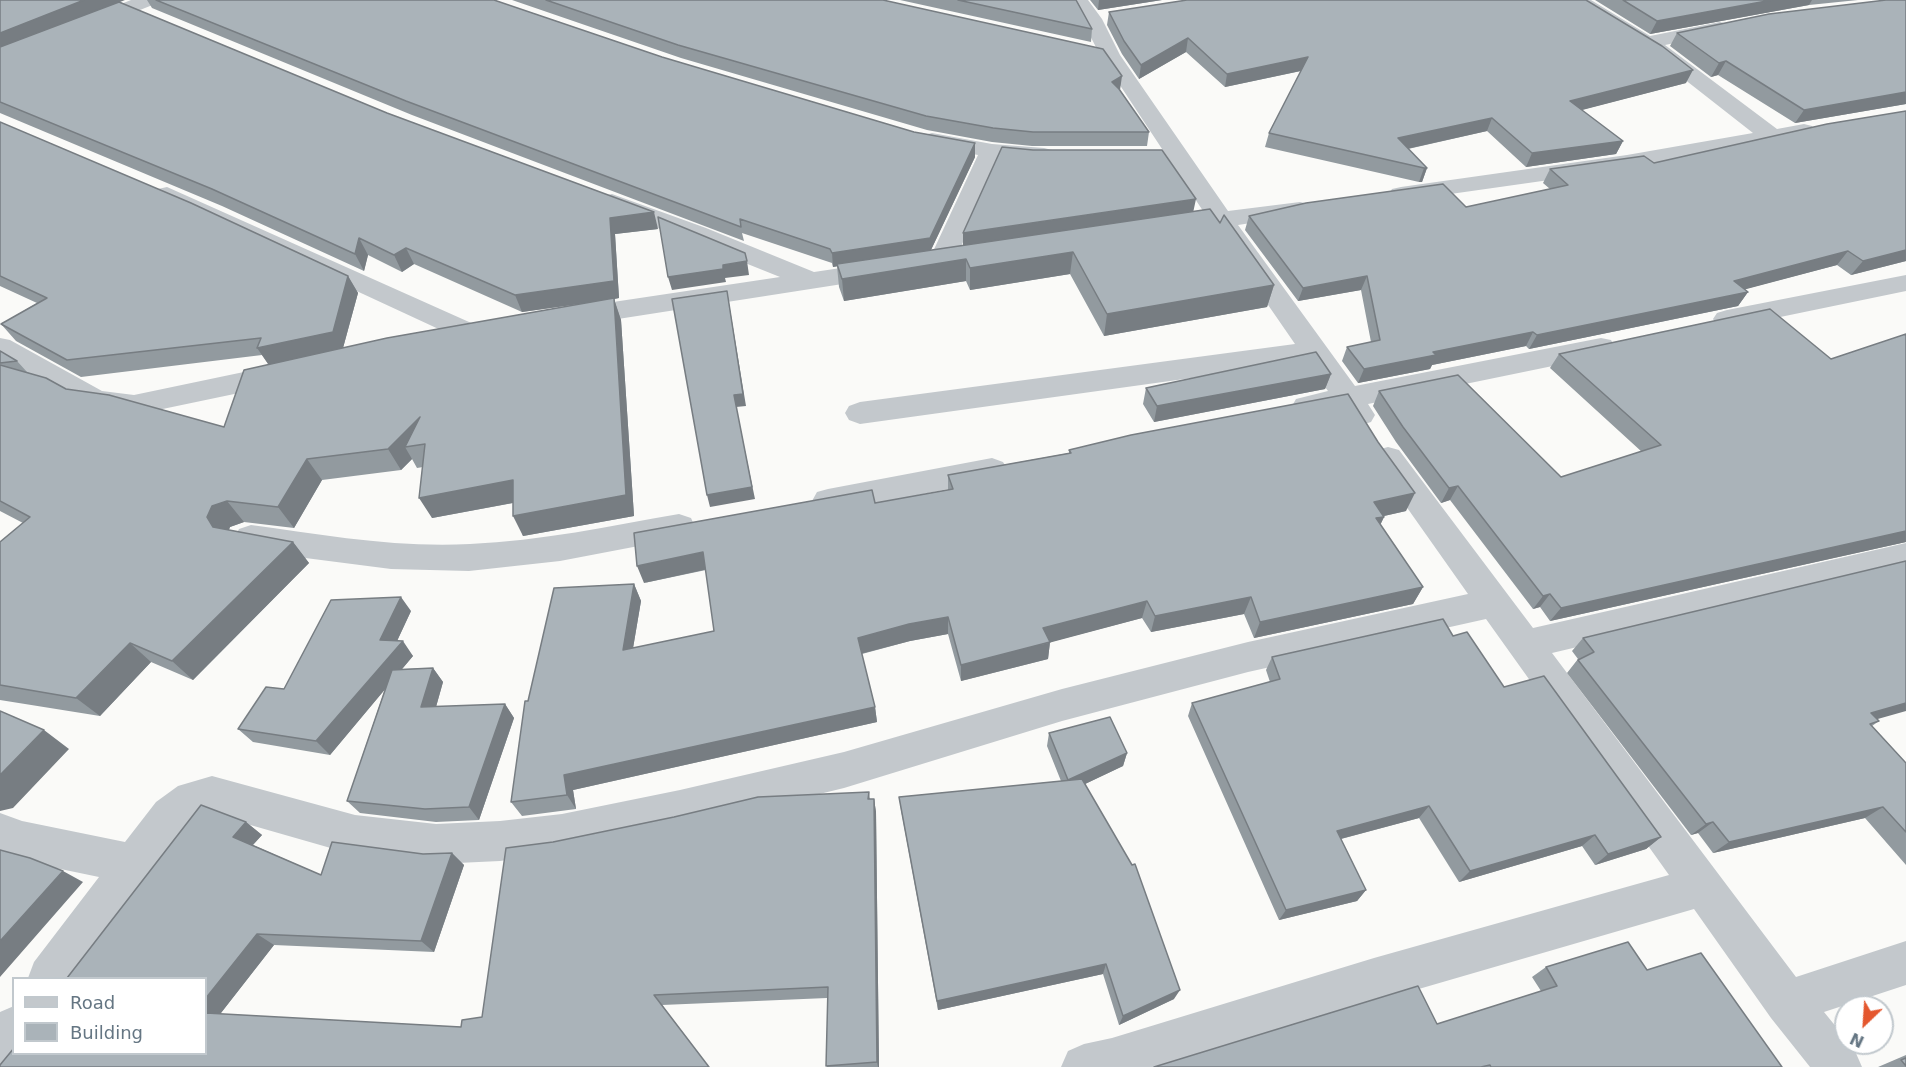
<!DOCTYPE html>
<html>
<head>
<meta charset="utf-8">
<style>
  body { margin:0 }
  #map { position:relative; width:1906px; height:1067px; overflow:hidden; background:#fafaf8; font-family:"DejaVu Sans",sans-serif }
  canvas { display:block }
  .legend { position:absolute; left:12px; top:977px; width:195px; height:78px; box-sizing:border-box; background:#fff; border:2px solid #c1c8cd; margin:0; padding:8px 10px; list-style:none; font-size:18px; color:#657683 }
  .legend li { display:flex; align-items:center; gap:12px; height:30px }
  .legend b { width:30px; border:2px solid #c1c8cd }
  .north { position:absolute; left:1834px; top:995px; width:60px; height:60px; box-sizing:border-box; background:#fff; border:2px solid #c1c8cd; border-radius:50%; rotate:205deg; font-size:16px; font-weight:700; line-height:24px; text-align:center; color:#657683 }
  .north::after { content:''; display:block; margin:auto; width:21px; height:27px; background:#e4572e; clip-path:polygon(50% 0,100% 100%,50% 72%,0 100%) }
</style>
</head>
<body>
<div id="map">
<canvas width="1906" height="1067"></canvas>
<ul class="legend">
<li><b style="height:8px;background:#c3c8cc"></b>Road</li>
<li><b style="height:16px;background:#aab3b9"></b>Building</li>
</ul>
<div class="north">N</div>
</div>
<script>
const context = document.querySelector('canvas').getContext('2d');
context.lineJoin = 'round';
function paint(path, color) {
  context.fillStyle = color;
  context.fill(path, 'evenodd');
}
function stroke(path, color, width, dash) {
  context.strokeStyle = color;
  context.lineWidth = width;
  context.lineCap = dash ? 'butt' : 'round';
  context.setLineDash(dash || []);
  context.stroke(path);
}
const minor = new Path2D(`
  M131,0H158L155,4L95,28H81L78,24L81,20Z
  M1068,0H1088L1102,19L1120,55L1228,211L1300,202L1309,204L1312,209L1309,214L1238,225L1355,386L1601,338L1611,340L1615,347L1611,354L1368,404L1375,415L1371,422C1355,427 1350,423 1340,410L1307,416L1296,413L1292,406L1296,399L1328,391L1307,362L860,424L849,420L845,413L849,406L860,402L1295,344L1215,228L1173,234L1164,231L1160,226L1164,221L1205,214L1100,55L1082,20Z
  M1567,0H1591L1650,36L1720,22L1727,24L1730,28L1727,32L1665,45L1777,129L1804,124L1812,126L1815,131L1812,136L1804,138L1627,169L1401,201L1392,199L1389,194L1392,189L1401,187L1627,155L1753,133L1656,57L1570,4Z
  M932,133L992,144L1044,148L1052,150L1056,155L1052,160L1044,162L1000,159L955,260L951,266L942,268L933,266L929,260L978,155L924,145L921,140L924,135Z
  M167,187L478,326L482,332L478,338L468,341L458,338L158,199L155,194L158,189Z
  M612,194L706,228L814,272L881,262L890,264L894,270L890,276L881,278L573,326L563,323L559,317L563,311L573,308L780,277L603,206L600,201L603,196Z
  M1906,275V291L1727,328L1717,325L1713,319L1717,313L1727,310Z
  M0,338L10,340L102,391L134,395L282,364L292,367L296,374L292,381L282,384L134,415L86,408L0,359Z
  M1388,447L1399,450L1533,628L1906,543V569L1552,653L1796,977L1906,941V985L1824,1012L1846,1039V1043H1849L1855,1051L1862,1067H1810L1771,1018L1694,909L1374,1002L1167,1067H1061L1068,1051L1084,1044L1112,1038L1374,958L1669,875L1486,619L1248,672L1062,721L844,788L680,828L562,852L500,861L436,864L355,855L212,814L201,816L184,828L77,978H28L34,962L99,877L22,861L0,852V813L22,821L125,842L156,802L178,786L212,776L355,815L436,824L500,821L562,814L680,790L844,752L1062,689L1248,642L1468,594L1372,458L1377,450Z
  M992,458L1003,462L1008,470L1003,478L828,513L817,510L812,501L817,492L828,489Z
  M679,514L691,518L695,527L691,536L560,561L469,571L391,569L251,551L239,547L234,538L239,529L251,525C324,535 397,548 470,544C541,541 610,526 679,514Z
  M14,1006V1054H24L16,1064L0,1067V1012Z`);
const wall = new Path2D(`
  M0,0L119,2L658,229L615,234L619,298L614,299L621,320L634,516L523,536L513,503L432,518L423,467L417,468L412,459L401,470L322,480L294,528L244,522L230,527L229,530L293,542L309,563L193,680L151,662L100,716L0,700V542L23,523L0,511V351L17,361L27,372L66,389L224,427L268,364L262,355L81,377L16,341L1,324L37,303L0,286V122L348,276L358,293L343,348L594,302L522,312L414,264L402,272L368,255L364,271L222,206L0,113Z
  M147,0H494L662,57L975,157L931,250L1194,211L1220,223L1274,285L1267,307L1104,336L1070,274L970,290L966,281L844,301L839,287L837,266L833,267L832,263L742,233L744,241L412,115L152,8Z
  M512,0H882L1120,90L1149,132L1147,146H1032L992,142L927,130L681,58Z
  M900,0H1076L1092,29L1091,42Z
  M1090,0H1162L1098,10Z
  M1595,0H1858L1809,5L1650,34Z
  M1906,0V104L1795,123L1718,75L1711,77L1670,46L1677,33Z
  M1109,12L1686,83L1581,110L1623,141L1616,154L1526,167L1487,131L1408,149L1427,168L1422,182H1419L1265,147L1269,133L1301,71L1225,87L1186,52L1139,79L1122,54L1107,25Z
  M1906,111V261L1851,275L1837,265L1745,289L1748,292L1738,306L1529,349L1526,346L1432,365L1430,369L1358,383L1342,361L1347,347L1371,342L1361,290L1298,301L1245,230L1249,216L1466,207L1550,189L1543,183L1550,169L1654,163Z
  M1906,334V542L1550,621L1540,607L1533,609L1450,500L1441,503L1396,442L1373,406L1379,391L1561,477L1642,452L1550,368L1559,354L1831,359Z
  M1331,374L1325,389L1154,422L1143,404L1146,388Z
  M1069,450L1406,511L1384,516V517L1380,525L1423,587L1413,604L1254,638L1244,614L1151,632L1142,618L1050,642L1048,659L961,681L948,634L910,641L862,654L875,707L877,722L573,790L576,809L522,816L511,802L528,701L634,584L641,601L633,648L714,631L706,570L644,583L875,503L948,490V475L1069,453Z
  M411,611L397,641L413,656L402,669L433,668L443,682L436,707L505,704L514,718L479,820L436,822L360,813L347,801L385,689L330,755L253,742L238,729L284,689Z
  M1453,636L1504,687L1661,837L1646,849L1595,865L1582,846L1459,882L1419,818L1341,839L1366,890L1357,901L1279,920L1188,716L1192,703L1270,682L1266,670L1272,657Z
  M1583,638L1876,719L1879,721L1872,726L1906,763V865L1865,818L1713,853L1698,833L1691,835L1567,673L1578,659L1572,651Z
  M1049,733L1127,753L1123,766L1085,784L1174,999L1119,1025L1103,974L938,1010L901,810L899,797L1061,781L1047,746Z
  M869,792L870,799H874L876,812L879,1067H827V998L662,1005L709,1067H0L246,822L262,835L253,845L321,875L423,854L452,853L464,865L434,952L274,945L220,1014L461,1027L482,1017L553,842Z
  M1546,967L1647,970L1782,1067H1154L1437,1024L1541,991L1532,977Z
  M1906,1055V1067H1878Z`);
const shadedWall = new Path2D(`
  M84,0H125L0,50V33Z
  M1099,0H1162L1098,10Z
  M1772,0H1812L1809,5L1650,34L1657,21Z
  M1188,38L1186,52L1139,79L1141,65Z
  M1308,57L1305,70L1225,87L1227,74Z
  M1726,61L1718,75L1711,77L1719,63Z
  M1693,70L1686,83L1563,115L1570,101Z
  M1122,76L1120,90L1112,82Z
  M1906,92V104L1795,123L1804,110Z
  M1492,118L1487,131L1393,152L1398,138Z
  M1623,141L1616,154L1526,167L1532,153Z
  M975,143V157L930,252L833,267L832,253Z
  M1424,168H1427L1422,182H1419Z
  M1196,199L1193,213L963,247V233Z
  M654,212L658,229L615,234L619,298L614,299L621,320L634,516L523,536L513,516L614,299L522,312L515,295L610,218Z
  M359,238L368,255L364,271L355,254Z
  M406,248L414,264L402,272L394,255Z
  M1906,250V261L1851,275L1863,261Z
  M1848,251L1837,265L1724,295L1734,281Z
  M1073,252L1070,274L970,290V268Z
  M966,259V281L844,301L842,279Z
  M747,261L749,275L725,278L726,282L672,290L668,277L723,265Z
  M348,276L358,293L343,348L269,365L257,348Z
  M1367,276L1361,290L1298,301L1303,288Z
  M1274,285L1267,307L1104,336L1107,314Z
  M727,291L746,406L736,407L755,499L710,507L707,495L734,395Z
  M1748,292L1738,306L1529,349L1537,335Z
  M1533,332L1526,346L1432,365L1430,369L1358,383L1364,369L1433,352Z
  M1331,374L1325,389L1154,422L1157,406Z
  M420,417L425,444L405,447L412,459L401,470L388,449Z
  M307,459L322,480L294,528L278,507Z
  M513,480L523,501L432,518L419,498Z
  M1458,486L1450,500L1441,503L1449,488Z
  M1415,493L1406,511L1366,520L1374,502Z
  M227,501L244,522L230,527L225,538L213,527L207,517L212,506Z
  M1384,517L1376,534V518Z
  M1906,531V542L1550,621L1561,608Z
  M293,542L309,563L193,680L172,661Z
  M703,552L708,569L644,583L637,566Z
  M634,584L641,601L630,666L623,650Z
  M1423,587L1413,604L1254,638L1260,622Z
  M1550,594L1540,607L1533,609L1543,596Z
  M401,597L411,611L391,654L380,640Z
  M1251,597L1244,614L1151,632L1155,616Z
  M1147,601L1142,618L1041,645L1043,628Z
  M948,617V634L910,641L860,654L858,638L909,624Z
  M403,641L413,656L330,755L316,741Z
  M1050,642L1048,659L961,681V665Z
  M130,643L151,662L100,716L76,698Z
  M433,668L443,682L432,721L421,707Z
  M1906,703V711L1853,726L1871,713Z
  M505,704L514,718L479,820L469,807Z
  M875,707L877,722L573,790L576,809L567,795L564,775Z
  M44,730L69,749L13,808L0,811V775Z
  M1127,753L1123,766L1066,793L1068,780Z
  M874,799L876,812L879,1067H878L877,1062Z
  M1429,806L1419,818L1329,842L1337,831Z
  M1883,807L1865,818L1713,853L1729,842Z
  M246,822L262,835L249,849L233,837Z
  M1713,822L1698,833L1691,835L1706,824Z
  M1595,835L1582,846L1459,882L1470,871Z
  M1661,837L1646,849L1595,865L1608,854Z
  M452,853L464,865L434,952L421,941Z
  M63,871L83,882L0,977V941Z
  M1366,890L1357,901L1279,920L1286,910Z
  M257,934L274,945L214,1022L206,1018V998Z
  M1106,964L1103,974L938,1010L937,1001Z
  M1180,990L1174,999L1119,1025L1123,1016Z`);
const building = new Path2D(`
  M0,0H84L0,33Z
  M156,0H494L662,57L914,132L975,143L930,238L832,253L830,249L740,219L741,227L406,101Z
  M546,0H883L1103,49L1122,76L1112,82L1119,89L1149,132H1033L993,128L926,116L678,45Z
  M958,0H1076L1092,29Z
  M1187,0H1586L1662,46L1693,70L1570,101L1623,141L1532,153L1492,118L1398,138L1427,168H1424L1269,133L1308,57L1227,74L1188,38L1141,65L1124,41L1109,12Z
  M1623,0H1772L1657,21Z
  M1886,0H1906V92L1804,110L1726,61L1719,63L1677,33L1769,14Z
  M119,2L387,113L654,212L610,218L614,281L515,295L406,248L394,255L359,238L355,254L212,189L0,102V47Z
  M1906,111V250L1863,261L1848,251L1734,281L1748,292L1537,335L1533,332L1433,352L1436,355L1364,369L1347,347L1380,340L1367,276L1303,288L1249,216L1306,203L1443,184L1466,207L1568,185L1550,169L1644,156L1654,163L1827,124Z
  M0,122L191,203L348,276L333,332L257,348L261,338L67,360L1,324L47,298L0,276Z
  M1002,147L1033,150H1162L1196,199L963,233Z
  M1210,209L1220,223L1224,215L1274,285L1107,314L1073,252L970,268L966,259L842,279L837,264Z
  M658,217L745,253L747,261L723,265V269L668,277Z
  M727,291L743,394L734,395L752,487L707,495L672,299Z
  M614,298L626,495L513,516V480L419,498L425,444L405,447L420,417L388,449L307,459L278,507L227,501L212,506L207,517L213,527L293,542L172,661L130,643L76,698L0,685V542L30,517L0,501V365L46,378L66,389L109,395L224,427L244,370L387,338Z
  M1770,309L1831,359L1906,334V531L1561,608L1550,594L1543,596L1458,486L1449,488L1403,427L1379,391L1458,375L1561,477L1661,445L1559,354Z
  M0,351L17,361L0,363Z
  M1316,352L1331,374L1157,406L1146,388Z
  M1348,394L1378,442L1415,493L1374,502L1384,517L1376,518L1423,587L1260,622L1251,597L1155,616L1147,601L1043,628L1050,642L961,665L948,617L909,624L858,638L875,707L564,775L567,795L511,802L525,701H528L554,588L634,584L623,650L714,631L703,552L637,566L634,533L872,490L875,503L953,489L948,475L1071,453L1069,450L1131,435Z
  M1906,561V703L1871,713L1879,721L1870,724L1906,763V832L1883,807L1729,842L1713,822L1706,824L1578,660L1594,652L1583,638Z
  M401,597L380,640L403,641L316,741L238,729L266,687L284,689L331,600Z
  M1443,619L1453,636L1467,632L1504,687L1544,676L1661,837L1608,854L1595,835L1470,871L1429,806L1337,831L1366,890L1286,910L1192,703L1280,679L1272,657Z
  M433,668L421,707L505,704L469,807L425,809L347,801L392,670Z
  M0,711L44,730L0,775Z
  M1110,717L1127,753L1068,780L1049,733Z
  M1082,779L1132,865L1135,864L1180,990L1123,1016L1106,964L937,1001L899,797Z
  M869,792L868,799H874L877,1062L826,1066L828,987L654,995L709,1067H0V1065L14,1048V1053H206V1013L461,1027L462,1020L482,1017L506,848L553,842L674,817L758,797Z
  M201,805L246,822L233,837L321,875L332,842L423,854L452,853L421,941L257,934L206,998V978H67Z
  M0,850L30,858L63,871L0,941Z
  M1628,942L1647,970L1701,953L1782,1067H1491L1490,1065L1481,1067H1154L1418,986L1437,1024L1557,986L1546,967Z
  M1906,1058V1066L1901,1060Z`);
paint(minor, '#c3c8cc');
paint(wall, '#929a9f');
paint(shadedWall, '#777d82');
paint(building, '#aab3b9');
stroke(building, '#777d82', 1.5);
</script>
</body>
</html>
